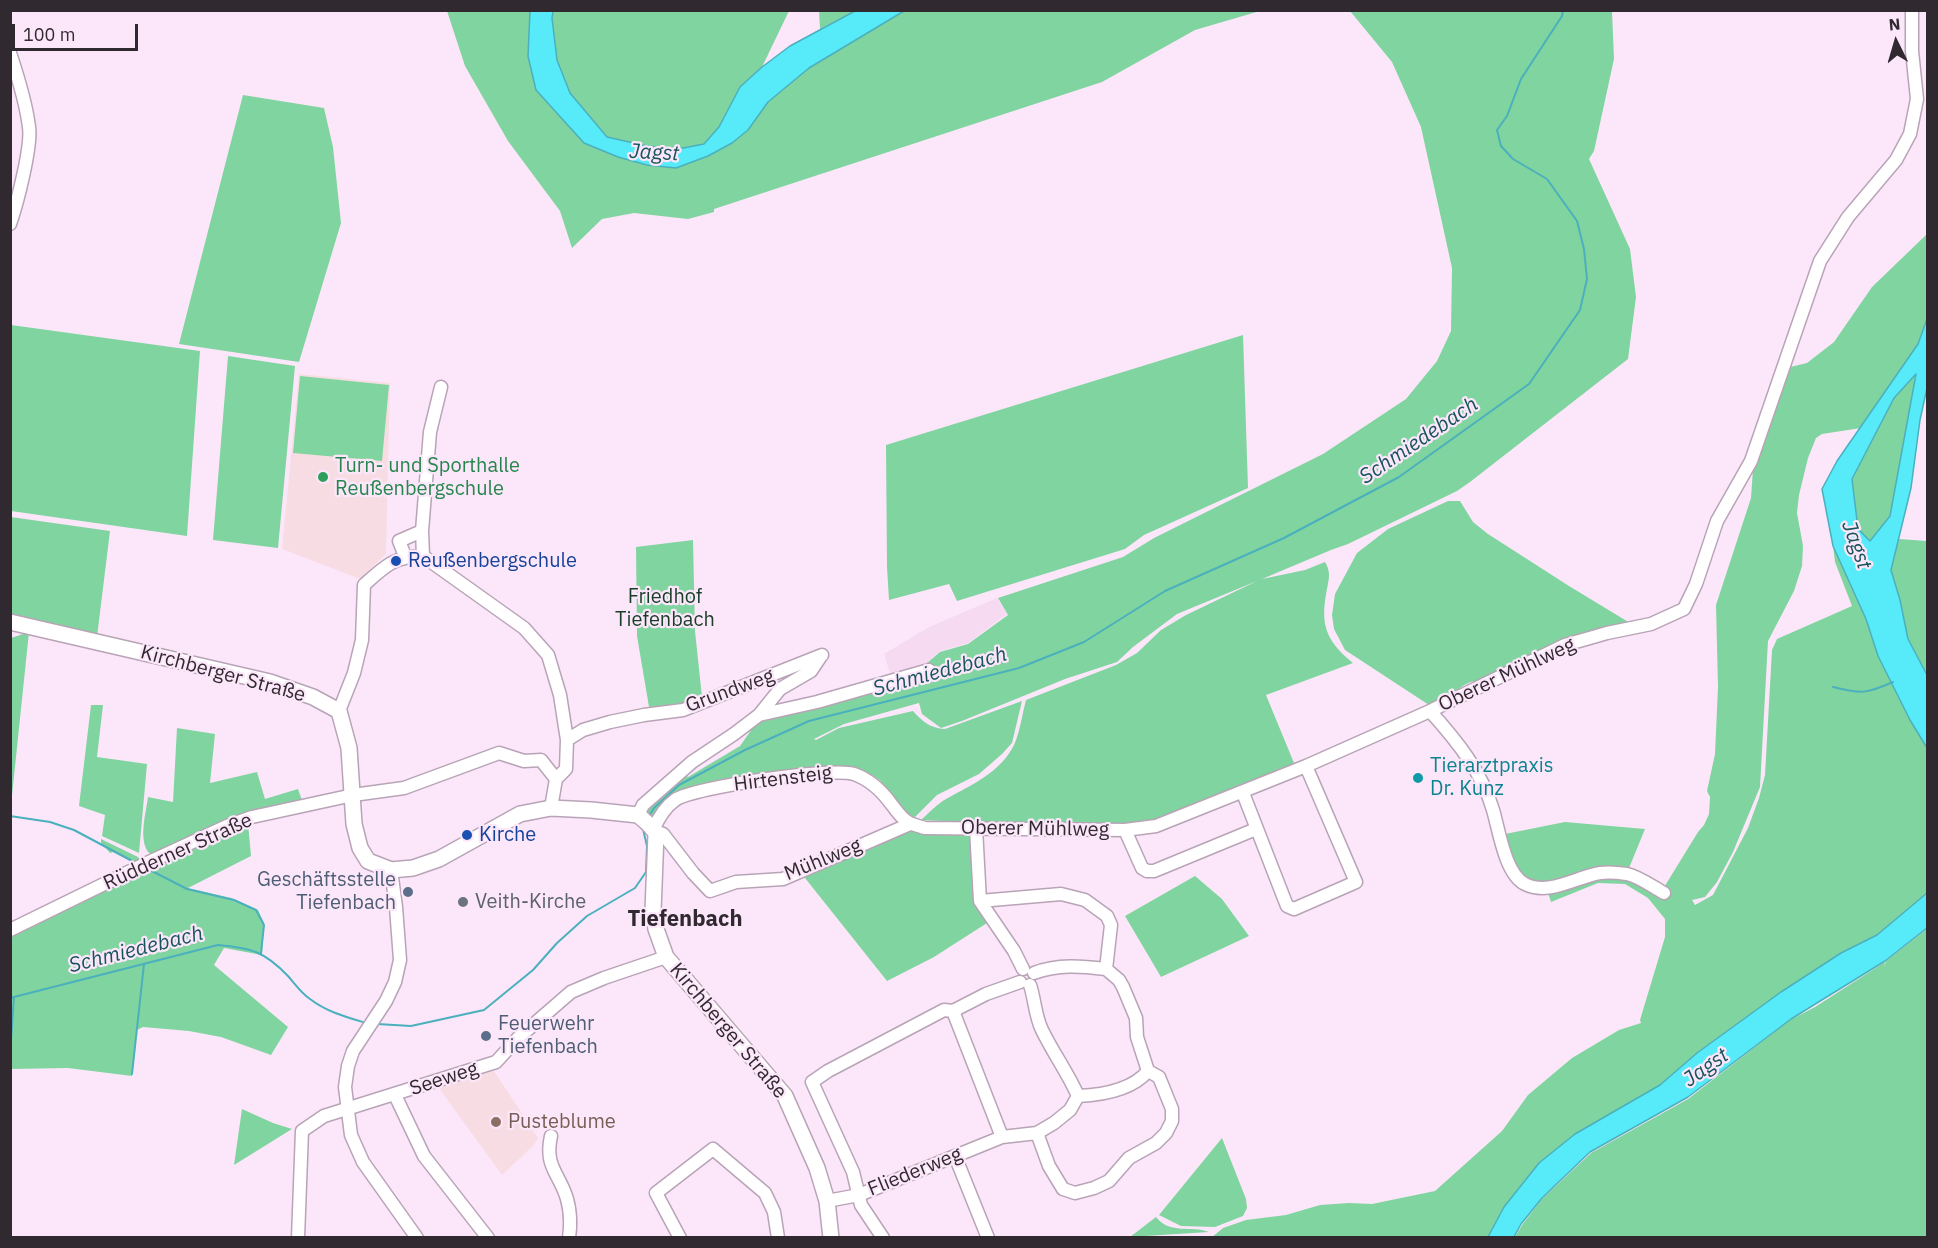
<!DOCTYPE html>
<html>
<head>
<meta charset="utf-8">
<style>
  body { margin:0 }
  #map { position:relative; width:1938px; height:1248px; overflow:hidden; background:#fce7fa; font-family:"IBM Plex Sans",sans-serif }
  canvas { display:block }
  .frame { position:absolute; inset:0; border:12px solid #302930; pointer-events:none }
  .north { position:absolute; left:1866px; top:12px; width:60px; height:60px; -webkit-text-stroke:4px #fce7fa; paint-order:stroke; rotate:355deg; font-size:16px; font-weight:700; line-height:24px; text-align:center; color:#302930 }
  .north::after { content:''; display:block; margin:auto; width:21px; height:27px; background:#302930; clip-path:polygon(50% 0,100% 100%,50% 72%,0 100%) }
  .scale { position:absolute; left:12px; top:24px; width:126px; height:27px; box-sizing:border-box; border:3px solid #302930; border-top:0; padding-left:8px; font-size:18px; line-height:21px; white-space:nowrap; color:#302930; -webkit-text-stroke:4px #fce7fa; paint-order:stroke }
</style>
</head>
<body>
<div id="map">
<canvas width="1938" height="1248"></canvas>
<div class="frame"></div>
<div class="north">N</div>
<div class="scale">100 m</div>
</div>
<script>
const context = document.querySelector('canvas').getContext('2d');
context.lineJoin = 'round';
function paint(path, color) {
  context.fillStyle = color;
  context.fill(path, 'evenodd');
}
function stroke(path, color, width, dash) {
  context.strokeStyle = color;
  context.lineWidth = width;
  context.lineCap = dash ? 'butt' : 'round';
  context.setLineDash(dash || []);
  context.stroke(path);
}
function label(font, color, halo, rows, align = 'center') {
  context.font = font + ' "IBM Plex Sans",sans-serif';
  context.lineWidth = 4.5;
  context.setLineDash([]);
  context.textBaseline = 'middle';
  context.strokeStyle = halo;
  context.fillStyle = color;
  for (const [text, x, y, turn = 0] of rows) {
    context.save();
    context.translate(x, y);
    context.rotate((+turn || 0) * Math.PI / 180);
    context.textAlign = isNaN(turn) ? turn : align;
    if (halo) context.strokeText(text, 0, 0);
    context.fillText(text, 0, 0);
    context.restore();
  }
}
const built = new Path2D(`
  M997,598L1007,614L968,643L940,651L918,670L892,680L884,654L929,627Z`);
const education = new Path2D(`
  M299,374L390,383L386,554L360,579L282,549Z
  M494,1071L538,1138L534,1145L502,1175L438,1087Z`);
const green = new Path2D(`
  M819,10L855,11L820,29Z
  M447,11H530L584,143L618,157L647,165L732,143L748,130L760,113L756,108L884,11H1260L1195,30L1102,82L714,209V212L688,219L634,213L602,219L572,248L560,211L508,141L465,66Z
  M553,11H789L762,67L740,87L719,127L704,144L678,149L647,146L607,137L570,93L557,60L552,18Z
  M1350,11H1612L1614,59L1594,151L1589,159L1630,249L1636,297L1628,359L1470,482L1457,491L1348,544L1331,550L1262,579L1305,570L1325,562C1331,572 1329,578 1327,589C1320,624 1325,640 1353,663L1266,695L1294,763L1269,776L1157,821C1122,827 1086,825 1051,825C1007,824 964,822 921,820C929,813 937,804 946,799C971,785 1000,773 1014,745C1020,732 1022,715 1026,700L1116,665L1137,653L1161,630L1186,615L1257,581L1177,614L1133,647L1117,662L1065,679L962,721L941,728L922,714L919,703L844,724L814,739L816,740L839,728L913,711C923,722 930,728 945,729L1022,701L1012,743L1002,754L979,774L937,795L915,817C895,811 892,787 875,777C864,770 851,769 838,768L673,798L653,818L644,812L683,773L688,777L740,746L759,719L823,702L895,690L940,652L968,644L1008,615L998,598L1123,557L1154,538L1323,454L1406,399L1437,361L1451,331L1452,268L1421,127L1392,62Z
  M243,95L324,108L333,147L341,223L299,362L179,344Z
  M1927,234V319L1918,344L1861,428L1822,434L1816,438L1808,458L1799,495L1797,513L1803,546L1802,566L1794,591L1768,641L1760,787L1733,852L1717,882L1705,897L1692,900L1695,905L1713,895L1748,828L1759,798L1765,775L1772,650L1777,639L1852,606L1835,562L1833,546L1866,619L1878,656L1910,720L1927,748V893L1877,935L1841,953L1781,992L1697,1053L1660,1085L1575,1134L1539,1163L1504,1207L1488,1237L1211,1238L1223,1228L1246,1220L1286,1215L1320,1205L1349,1203L1372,1204L1435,1191L1502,1131L1528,1095L1572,1058L1619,1030L1641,1023L1640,1020L1665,937V919L1648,898L1625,884L1598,883L1551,902L1547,890L1518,874L1500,835L1565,822L1645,829L1627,873L1663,889L1698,832L1704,825L1709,814L1710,797L1707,791L1715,754L1718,687L1716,605L1751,498L1753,469L1786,368L1807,363L1834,342L1872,287Z
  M11,325L200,351L187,536L11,511Z
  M1243,335L1248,488L1144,535L1125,549L957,601L949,584L889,600L887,567L886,445Z
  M228,356L295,366L278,548L213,540Z
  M1916,373L1890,516L1870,541L1858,530L1852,479L1894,398Z
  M300,376L389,385L382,461L293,453Z
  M1448,501H1460L1473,522L1488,534L1569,586L1630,623L1593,631L1483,680C1465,681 1461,688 1448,697C1442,700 1435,702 1429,705L1345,650L1334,629L1332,615L1335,594L1357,553L1388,529Z
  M11,517L110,531L97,637L11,616Z
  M1899,539L1927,541V675L1908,639L1900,600L1890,570Z
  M693,540L695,631L702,697L676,705L649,707L637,636L636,547Z
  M29,632L11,805V638Z
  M91,705H103L97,757L147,764L139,853L102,836L105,815L79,806Z
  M177,728L215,734L210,783L257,772L265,799L298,789L303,803L155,854L149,853C138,840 146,813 148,797L173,802Z
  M248,823L251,856L188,888L231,898L258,910L264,923L262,955L224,948L214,965L288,1027L271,1055L221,1037L189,1031L143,1027L137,1030L132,1076L68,1068L11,1069V936L205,840Z
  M911,829L970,833L976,904L987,923L934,957L887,981L805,878L809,874Z
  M101,839L138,857L140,860L136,864L113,852L110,853L101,843Z
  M1195,876L1222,899L1249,936L1161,977L1125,916Z
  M1927,929V1237H1515L1522,1225L1542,1199L1591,1153L1688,1099L1790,1020L1815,1007L1885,962L1884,967L1886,961Z
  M242,1109L273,1123L292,1129L234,1165Z
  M1222,1138L1246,1199L1247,1208L1243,1216L1215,1227L1181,1226L1159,1215Z
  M1156,1217C1170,1235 1191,1225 1209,1232L1130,1237Z`);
const water = new Path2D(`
  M530,11H553L552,18L557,60L570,93L607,137L647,146L678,149L704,144L719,127L740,87L762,67L790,46L855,11H904L809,68L768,102L748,130L732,143L708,156L676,168L647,165L618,157L584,143L536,90L528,56Z
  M1927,319V388L1920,420L1911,488L1891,570L1900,600L1908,639L1927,675V748L1910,720L1878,656L1866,619L1833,546L1822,489L1837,461L1918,344ZM1916,374L1890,516L1870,541L1858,529L1852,479L1894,398Z
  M1927,893V928L1885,961L1791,1019L1688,1097L1590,1152L1542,1198L1521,1224L1514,1237H1488L1504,1207L1539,1163L1575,1134L1660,1085L1697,1053L1781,992L1841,953L1877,935Z`);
const stream = new Path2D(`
  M1833,687C1861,694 1866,694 1893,682
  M10,816L50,822L74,830L136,863
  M649,816L654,808L679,785L745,750L809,721L1019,668L1084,642L1165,591L1284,538L1399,477L1529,384L1580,310L1587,279L1584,249L1577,221L1547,179L1513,159L1501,146L1497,130L1507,116L1521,79L1562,16L1563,10
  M150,870L187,889L234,900L256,910L264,925L261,953
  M10,998L218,945C251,948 264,951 288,976C295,984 301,993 310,999C327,1012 346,1017 366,1023
  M377,1024L411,1026L484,1010L533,970L557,943L587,916L635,888L646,872L647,846L643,829
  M10,1054L14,997
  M132,1074L144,964`);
const minor = new Path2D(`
  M10,53C18,77 26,102 29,127C32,146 17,204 10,224
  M422,531L430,432L441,387
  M423,556L524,628L548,655L560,695L567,740
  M339,711L354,673L362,640L364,585C384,567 394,556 423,556L422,531L399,541L405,556
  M1430,711C1457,741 1482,772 1493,810C1499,830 1505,874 1525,884C1549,896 1576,877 1600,873C1608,872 1620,873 1627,874C1640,877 1653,887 1664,893
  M759,715L780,689L811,671L821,656
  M556,779L566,769L567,740L583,730L610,722L644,715L683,710L822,655
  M1243,793L1287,906L1294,909L1356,882L1306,766
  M638,815L643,805L692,762L734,734L759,715L817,702L929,670
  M910,824L783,879L736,882L710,891L693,873L663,834L653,830C658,819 665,807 675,800C694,787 832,767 854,774C871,780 882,791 892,805C897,811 901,818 908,822C913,825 919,826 925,828L1125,830L1156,826L1306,766L1430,711L1565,645L1607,633L1651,624L1684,609L1696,584L1717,521L1751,461L1820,261L1848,217L1896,160L1910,134L1917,99L1912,51V10
  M976,828L980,901L1014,951L1023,969
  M1125,830L1142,868L1147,871H1154L1256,829
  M391,870L396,907L400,960L395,982L386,1001L353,1051L348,1066L345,1087L351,1135L363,1162L417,1238
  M980,901L1061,894L1085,900L1107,916L1111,925L1106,969L1119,980L1123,987L1136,1018L1137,1037L1148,1071C1132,1090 1102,1095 1078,1096
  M10,930L147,863L227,826L252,817L353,795L404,788L499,753L524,761L541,760L556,779L551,808
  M1034,973C1058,964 1081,966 1106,969
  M953,1011L1002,1137
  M395,1095L424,1156L488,1238
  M1037,1133L1049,1166L1063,1189L1075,1193L1094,1188L1109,1181L1129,1158L1156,1143L1166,1133L1172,1121V1109L1159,1077L1148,1071
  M551,1136C544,1167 560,1174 567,1199C571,1213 571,1224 569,1238
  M955,1156L988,1238
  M827,1201L859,1195L1002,1137L1037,1133L1054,1123L1070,1110L1078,1096C1068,1073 1053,1053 1042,1030C1035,1016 1035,1000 1030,985
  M298,1238L302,1131L324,1116L496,1062L518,1038L571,992L604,978L666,957
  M680,1238L656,1193L713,1149L765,1193L774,1212L778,1238
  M883,1238L861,1205L853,1172L812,1082L828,1071L944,1010L953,1011L986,994L1020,982`);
const major = new Path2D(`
  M10,622L270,682L313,697L339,711L349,748L354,824L360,848L368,861L391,870L413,868L439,859L520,814L551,808L591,810L638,815C645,821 652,826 656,834L653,911L656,929L666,957L785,1096L817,1168L827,1201L831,1238`);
const markers = [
  [323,477,6,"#2e9e5b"],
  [396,561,6,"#1a4fb4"],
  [1418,778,6,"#0f9aa8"],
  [467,835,6,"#1a4fb4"],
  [408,892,6,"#5c6f8a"],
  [463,902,6,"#6b7280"],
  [486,1036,6,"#5c6f8a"],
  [496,1122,6,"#8d6e63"]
];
const leisureNames = [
  ["Turn- und Sporthalle",335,466],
  ["Reußenbergschule",335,489]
];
const transitNames = [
  ["Reußenbergschule",408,561],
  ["Kirche",479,835]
];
const parkNames = [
  ["Friedhof",665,597],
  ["Tiefenbach",665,620]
];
const streetNames = [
  ["Kirchberger Straße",223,674,15],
  ["Oberer Mühlweg",1507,675,-25],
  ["Grundweg",730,691,-20],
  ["Hirtensteig",783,779,-7],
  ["Oberer Mühlweg",1035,829,1],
  ["Rüdderner Straße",178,852,-24],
  ["Mühlweg",823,860,-22],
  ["Kirchberger Straße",728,1031,50],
  ["Seeweg",444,1079,-18],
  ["Fliederweg",915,1172,-22]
];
const cultureNames = [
  ["Tierarztpraxis",1430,766],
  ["Dr. Kunz",1430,789]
];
const serviceNames = [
  ["Geschäftsstelle",396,880],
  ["Tiefenbach",396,903],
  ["Feuerwehr",498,1024,"left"],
  ["Tiefenbach",498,1047,"left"]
];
const worshipNames = [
  ["Veith-Kirche",475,902]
];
const educationNames = [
  ["Pusteblume",508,1122]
];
const waterNames = [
  ["Jagst",654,153,3],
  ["Schmiedebach",1419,441,-34],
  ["Jagst",1856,545,70],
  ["Schmiedebach",940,672,-15],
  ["Schmiedebach",136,950,-14],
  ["Jagst",1706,1068,-35]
];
const quarterNames = [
  ["Tiefenbach",685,920]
];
paint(built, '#f5daf2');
paint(education, '#f7dde3');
paint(green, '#80d49f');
paint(water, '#57eaf9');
stroke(water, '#4bb0bd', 1.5);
stroke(stream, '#4bb0bd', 2);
stroke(minor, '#b8a4b6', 15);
stroke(major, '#b8a4b6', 18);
stroke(minor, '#fff', 12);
stroke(major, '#fff', 15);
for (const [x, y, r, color] of markers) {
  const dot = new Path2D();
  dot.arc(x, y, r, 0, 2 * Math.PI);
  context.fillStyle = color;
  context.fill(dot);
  stroke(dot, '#fce7fa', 2);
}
label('20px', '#27864d', '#fce7fa', leisureNames, 'left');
label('20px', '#164399', '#fce7fa', transitNames, 'left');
label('20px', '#173e27', '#fce7fa', parkNames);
label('20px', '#302930', '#fce7fa', streetNames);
label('20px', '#0d838f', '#fce7fa', cultureNames, 'left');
label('20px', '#4e5e75', '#fce7fa', serviceNames, 'right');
label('20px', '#5b616d', '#fce7fa', worshipNames, 'left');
label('20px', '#785e54', '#fce7fa', educationNames, 'left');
label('italic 21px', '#17555c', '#fce7fa', waterNames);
label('bold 22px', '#302930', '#fce7fa', quarterNames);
</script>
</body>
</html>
